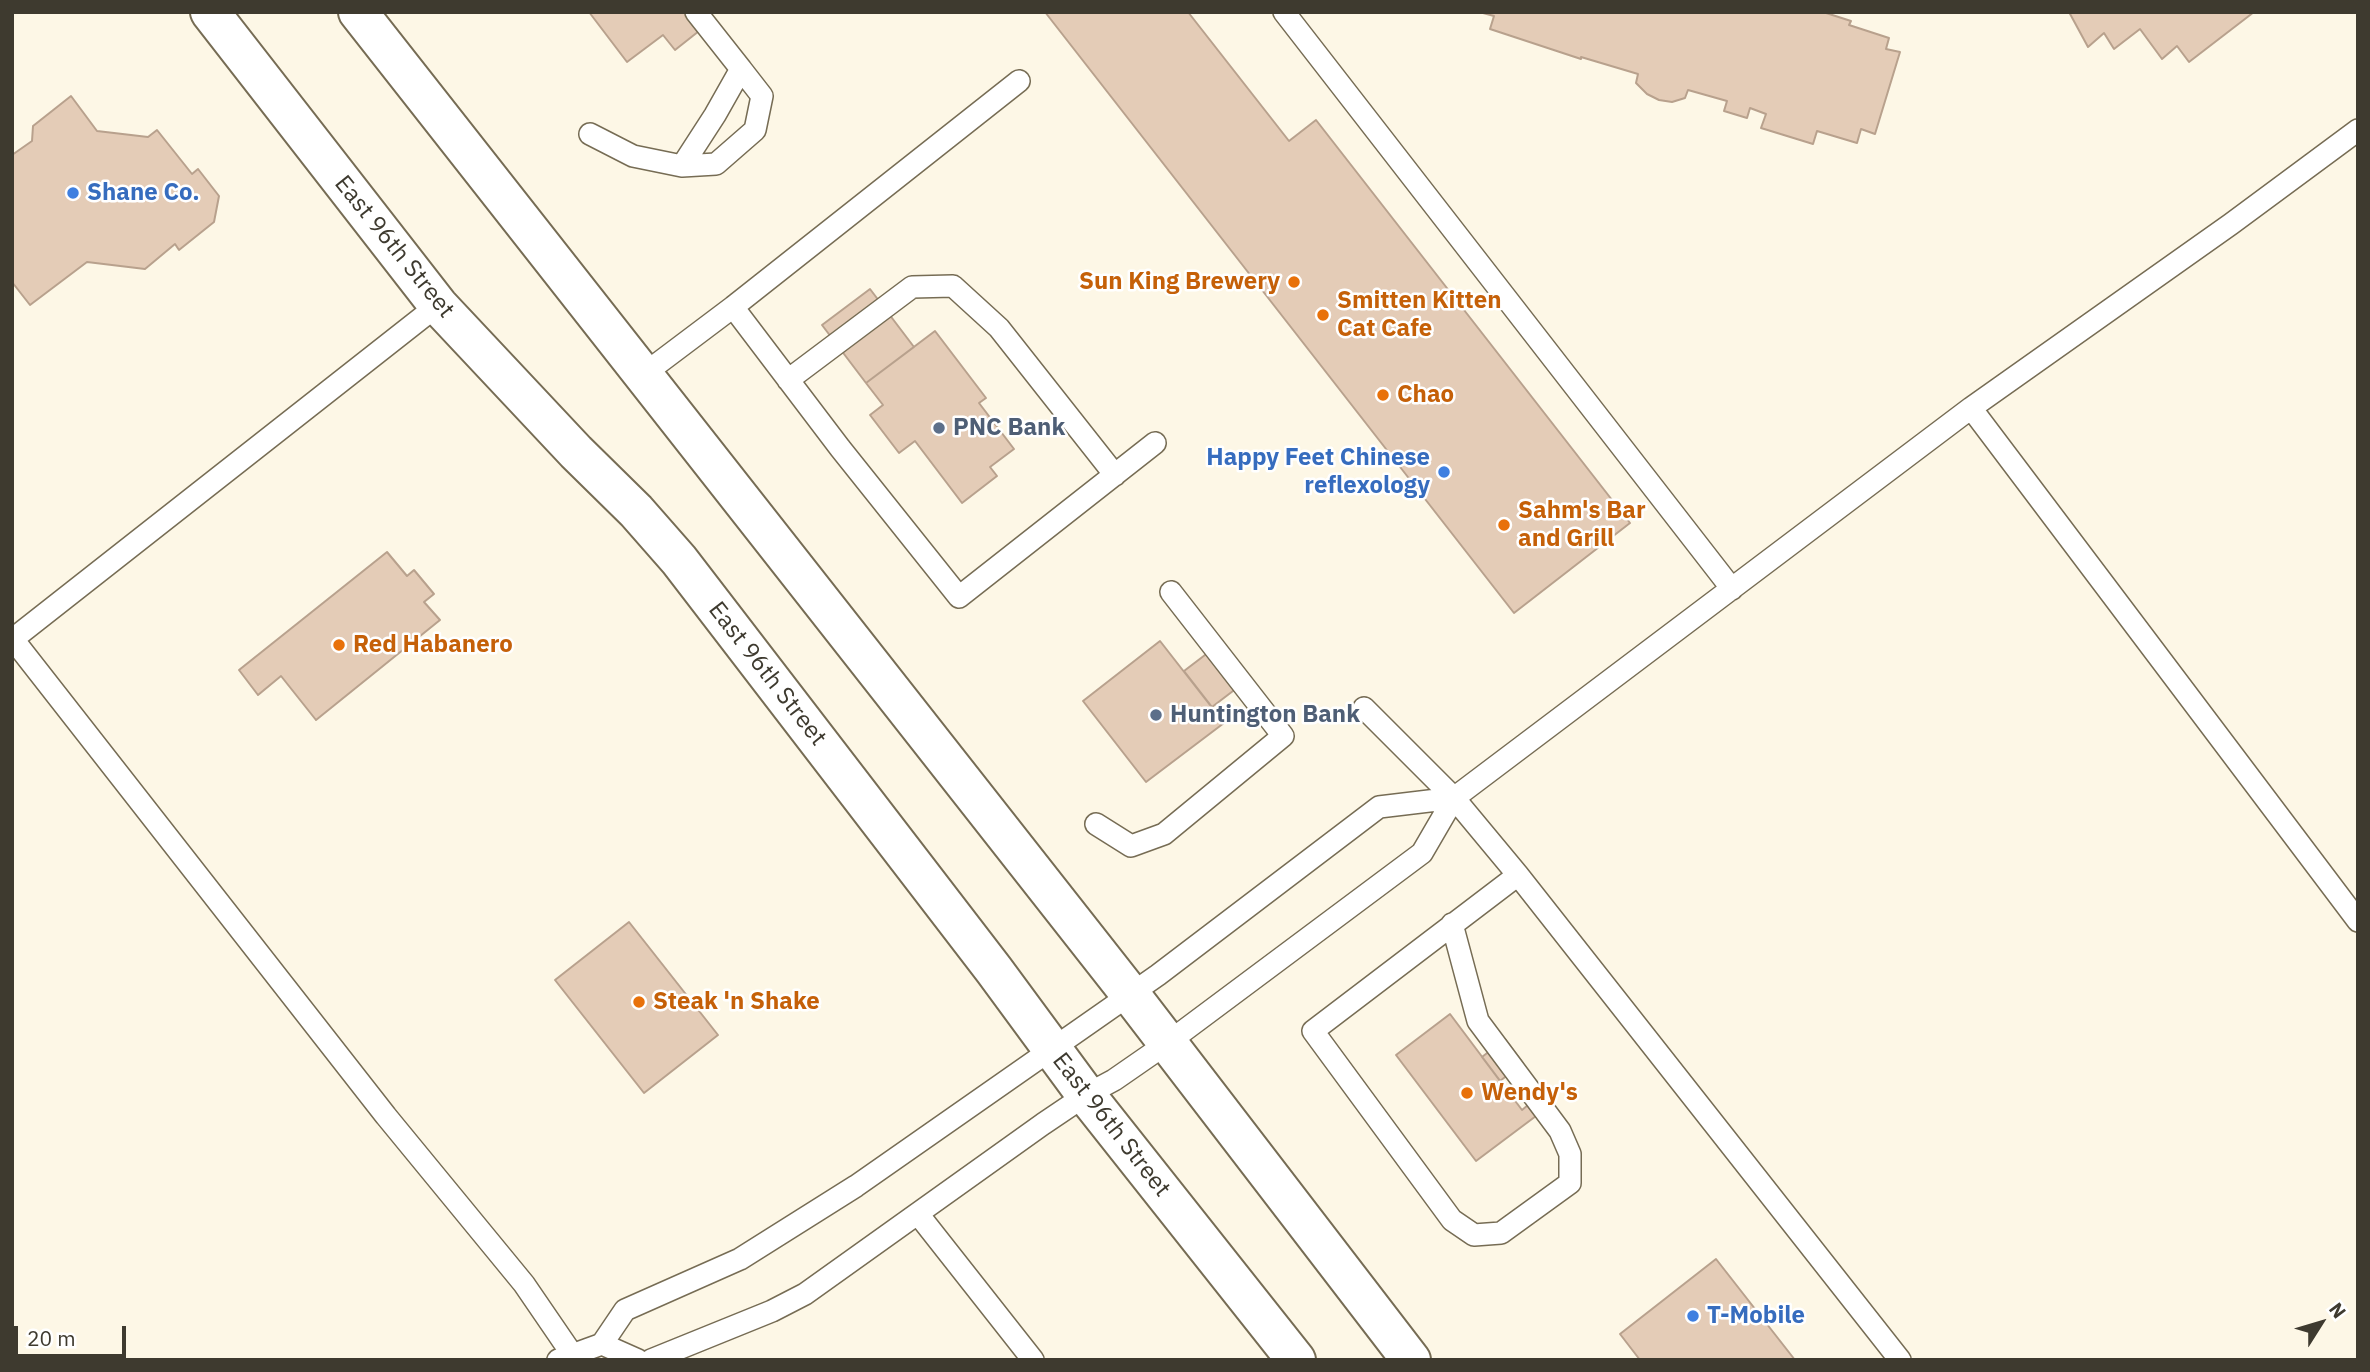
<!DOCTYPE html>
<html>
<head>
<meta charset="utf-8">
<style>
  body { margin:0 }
  #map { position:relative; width:2370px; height:1372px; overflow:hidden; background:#fdf7e6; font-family:"IBM Plex Sans",sans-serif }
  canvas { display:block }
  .frame { position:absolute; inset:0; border:14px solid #3e3a2f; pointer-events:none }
  .north { position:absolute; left:2286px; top:1288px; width:70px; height:70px; -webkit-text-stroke:5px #fff; paint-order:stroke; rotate:53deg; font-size:19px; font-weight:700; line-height:28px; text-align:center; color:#3e3a2f }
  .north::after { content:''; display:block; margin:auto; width:24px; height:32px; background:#3e3a2f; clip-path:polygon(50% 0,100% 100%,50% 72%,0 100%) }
  .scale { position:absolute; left:14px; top:1326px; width:112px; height:32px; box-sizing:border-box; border:4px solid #3e3a2f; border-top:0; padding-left:9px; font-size:21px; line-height:24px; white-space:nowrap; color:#3e3a2f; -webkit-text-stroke:5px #fff; paint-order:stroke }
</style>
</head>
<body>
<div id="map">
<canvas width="2370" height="1372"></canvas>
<div class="frame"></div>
<div class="north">N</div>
<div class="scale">20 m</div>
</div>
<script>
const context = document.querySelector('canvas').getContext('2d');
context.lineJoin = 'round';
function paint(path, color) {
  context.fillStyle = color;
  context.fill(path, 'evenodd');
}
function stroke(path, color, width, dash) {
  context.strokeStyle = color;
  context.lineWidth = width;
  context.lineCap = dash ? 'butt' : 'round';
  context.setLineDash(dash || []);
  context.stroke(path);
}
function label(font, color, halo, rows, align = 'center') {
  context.font = font + ' "IBM Plex Sans",sans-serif';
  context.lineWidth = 5;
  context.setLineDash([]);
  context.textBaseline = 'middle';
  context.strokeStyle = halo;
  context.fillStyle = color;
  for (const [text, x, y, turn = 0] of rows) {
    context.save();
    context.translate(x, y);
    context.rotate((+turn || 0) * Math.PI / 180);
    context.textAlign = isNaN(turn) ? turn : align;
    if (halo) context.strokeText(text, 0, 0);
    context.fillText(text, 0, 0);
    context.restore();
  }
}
const building = new Path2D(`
  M589,12H685L699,31L675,50L663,35L627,62Z
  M1045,12H1188L1289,141L1316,120L1630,523L1514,613Z
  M1823,12L1851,21L1849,25L1889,38L1886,49L1900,52L1875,134L1861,129L1857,143L1817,131L1813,144L1761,128L1766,114L1750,108L1747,118L1724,111L1727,101L1688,90L1685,98L1672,102L1659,100L1647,94L1636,83L1638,74L1581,57V59L1490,29L1494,16L1483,13Z
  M2069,12H2254L2189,62L2177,46L2162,59L2140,29L2114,49L2104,33L2088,47Z
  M71,96L97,131L148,137L157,130L192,174L198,169L219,196L214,222L179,250L175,244L145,269L87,262L30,305L12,282V155L32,141L33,126Z
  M870,289L914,347L866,383L822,325Z
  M935,331L986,398L979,403L1014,449L990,467L997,476L962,503L915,441L899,453L870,415L883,405L866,383Z
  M387,552L407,576L414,570L434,594L424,602L440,620L316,720L281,676L258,695L239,670Z
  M1160,641L1224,723L1146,782L1083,701Z
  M1222,642L1250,678L1212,707L1184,671Z
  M629,922L718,1035L644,1093L555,980Z
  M1450,1014L1522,1110L1528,1105L1536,1116L1476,1161L1396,1055Z
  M1505,1039L1523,1063L1500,1081L1482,1057Z
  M1716,1259L1795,1360H1640L1620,1334Z`);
const lane = new Path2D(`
  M1284,12L1732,589
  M590,134L633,156L682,166L715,115L741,69L696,12
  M682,166L716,164L755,130L762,96L741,69
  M733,307L840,448L959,597L1155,443
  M644,374L733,307L1019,81
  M788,380L912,287L953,286L999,328L1115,475
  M1971,408L2231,224L2358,130
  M12,638L386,1116L524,1284L576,1360
  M13,639L438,305
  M1364,708L1454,798L1518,875L1900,1360
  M1096,824L1131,846L1164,834L1283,736L1171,592
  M1452,924L1478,1021L1560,1131L1570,1154V1183L1501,1233L1474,1235L1452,1220L1313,1031L1518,875
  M918,1214L1033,1360
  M602,1344L638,1360
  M558,1360L602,1344L625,1310L740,1259L856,1186L1158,975L1379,807L1454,798
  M651,1360L772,1311L805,1294L1043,1124L1086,1095L1114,1080L1166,1044L1422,853L1454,798L1971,408L2358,921`);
const primary = new Path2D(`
  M210,12L438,305L576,452L636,511L679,560L994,970L1086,1095L1296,1360
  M358,12L1130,994L1411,1360`);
const markers = [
  [73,193,7,"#3f7fe0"],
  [1294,282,7,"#e8710a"],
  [1323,315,7,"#e8710a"],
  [1383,395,7,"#e8710a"],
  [939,428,7,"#5c6f8a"],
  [1444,472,7,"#3f7fe0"],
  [1504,525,7,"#e8710a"],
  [339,645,7,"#e8710a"],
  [1156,715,7,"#5c6f8a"],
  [639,1002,7,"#e8710a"],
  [1467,1093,7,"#e8710a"],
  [1693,1316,7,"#3f7fe0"]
];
const shopNames = [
  ["Shane Co.",87,193],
  ["Happy Feet Chinese",1430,458,"right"],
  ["reflexology",1430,486,"right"],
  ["T-Mobile",1707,1316]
];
const streetNames = [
  ["East 96th Street",394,247,51],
  ["East 96th Street",767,674,52],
  ["East 96th Street",1111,1125,52]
];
const foodNames = [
  ["Sun King Brewery",1280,282,"right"],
  ["Smitten Kitten",1337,301],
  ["Cat Cafe",1337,329],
  ["Chao",1397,395],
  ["Sahm's Bar",1518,511],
  ["and Grill",1518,539],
  ["Red Habanero",353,645],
  ["Steak 'n Shake",653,1002],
  ["Wendy's",1481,1093]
];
const serviceNames = [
  ["PNC Bank",953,428],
  ["Huntington Bank",1170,715]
];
paint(building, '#e4ccb7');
stroke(building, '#b8a18d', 2);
stroke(lane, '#766c54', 24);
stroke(primary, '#766c54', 42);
stroke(lane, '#fff', 21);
stroke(primary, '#fff', 38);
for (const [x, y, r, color] of markers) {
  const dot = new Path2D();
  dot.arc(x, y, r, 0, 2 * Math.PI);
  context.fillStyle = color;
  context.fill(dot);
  stroke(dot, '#fff', 2.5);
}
label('bold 24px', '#366cbe', '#fff', shopNames, 'left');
label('24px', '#3e3a2f', '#fff', streetNames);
label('bold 24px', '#c56008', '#fff', foodNames, 'left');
label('bold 24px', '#4e5e75', '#fff', serviceNames, 'left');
</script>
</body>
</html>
